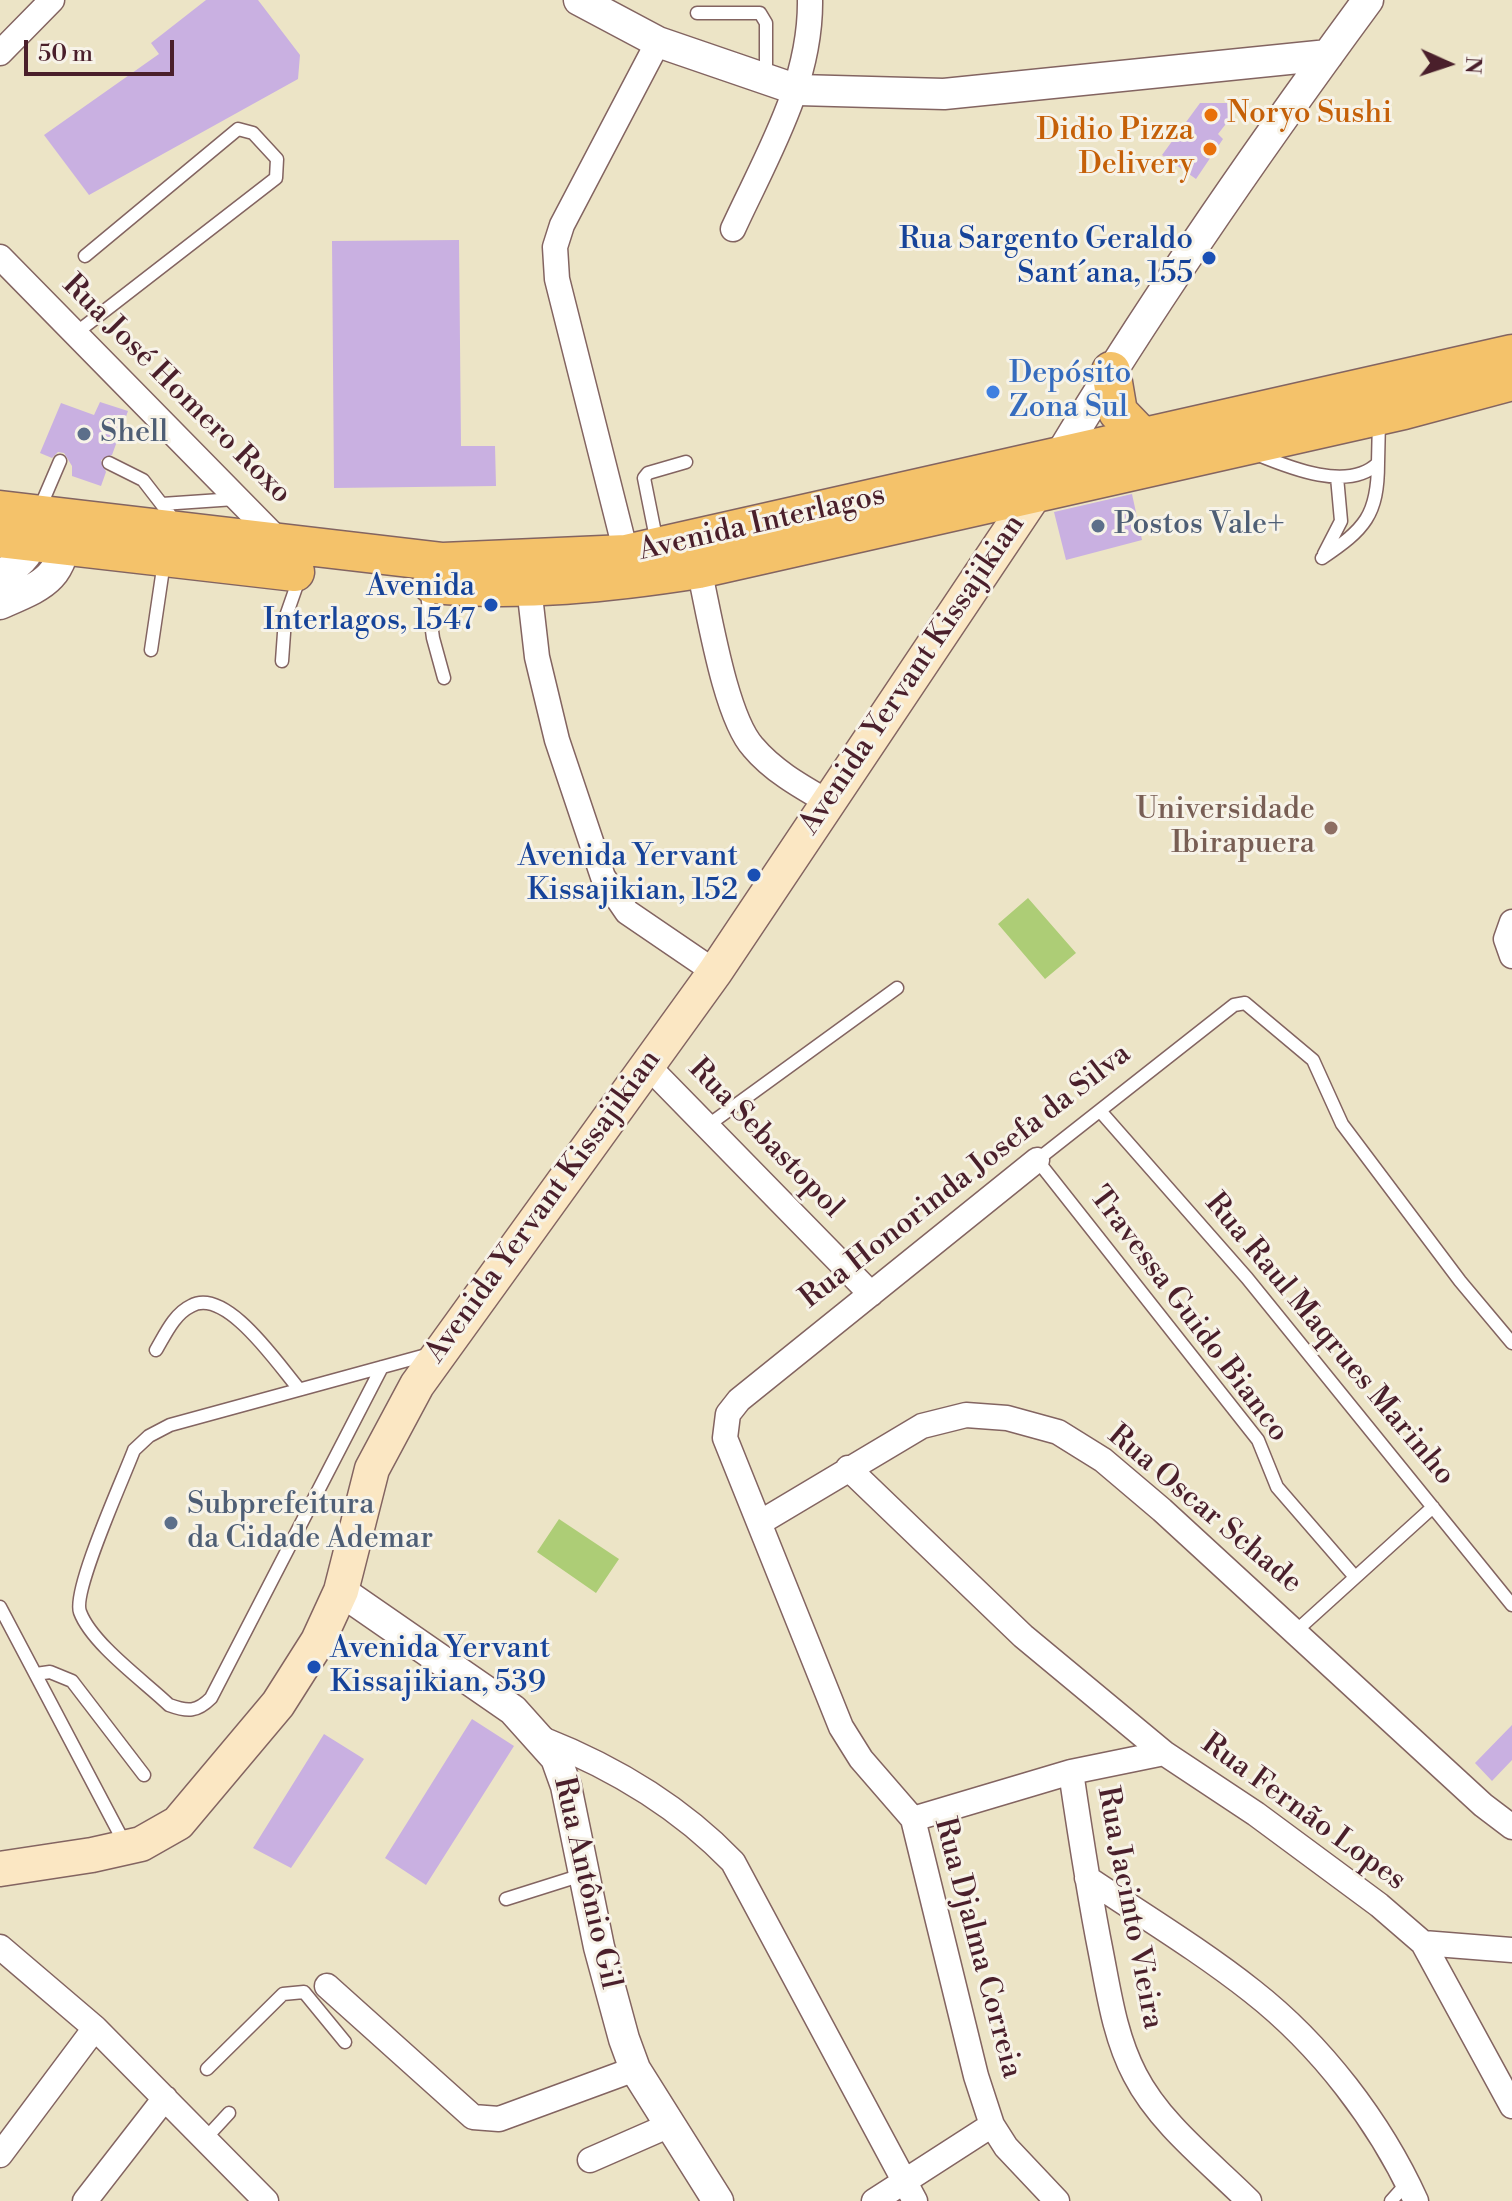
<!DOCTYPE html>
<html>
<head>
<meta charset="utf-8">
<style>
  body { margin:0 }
  #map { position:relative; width:1512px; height:2201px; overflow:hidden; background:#ece4c6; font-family:"Libre Bodoni",serif }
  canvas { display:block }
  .north { position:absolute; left:1408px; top:24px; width:80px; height:80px; -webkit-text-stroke:6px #f7f3e8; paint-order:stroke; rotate:93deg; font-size:22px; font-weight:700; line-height:32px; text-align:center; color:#4a1f2b }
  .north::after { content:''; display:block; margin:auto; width:28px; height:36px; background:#4a1f2b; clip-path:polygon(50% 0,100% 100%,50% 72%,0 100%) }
  .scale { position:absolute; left:24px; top:40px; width:150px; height:36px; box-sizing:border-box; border:4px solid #4a1f2b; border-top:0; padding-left:10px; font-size:24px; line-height:28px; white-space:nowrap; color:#4a1f2b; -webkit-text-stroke:6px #f7f3e8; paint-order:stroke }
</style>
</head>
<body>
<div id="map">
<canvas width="1512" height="2201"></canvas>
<div class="north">N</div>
<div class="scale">50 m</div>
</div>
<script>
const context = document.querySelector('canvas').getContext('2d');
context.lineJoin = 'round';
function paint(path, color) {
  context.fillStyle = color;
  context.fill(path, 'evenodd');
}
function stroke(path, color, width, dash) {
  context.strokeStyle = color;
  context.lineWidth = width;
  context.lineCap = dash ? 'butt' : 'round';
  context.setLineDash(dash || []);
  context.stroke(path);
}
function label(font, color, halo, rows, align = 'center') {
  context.font = font + ' "Libre Bodoni",serif';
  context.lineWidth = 6;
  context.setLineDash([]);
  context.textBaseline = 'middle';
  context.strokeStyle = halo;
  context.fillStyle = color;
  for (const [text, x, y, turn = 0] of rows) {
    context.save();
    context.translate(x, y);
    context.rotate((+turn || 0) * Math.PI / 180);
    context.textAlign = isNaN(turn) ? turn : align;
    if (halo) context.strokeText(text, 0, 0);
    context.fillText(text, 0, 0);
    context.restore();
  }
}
const green = new Path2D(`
  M1028,898L1076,953L1045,979L998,924Z
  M559,1519L619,1559L596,1593L537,1552Z`);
const building = new Path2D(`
  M206,0H258L300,55L298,79L89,195L44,135L159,54L151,43Z
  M1200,103H1227L1229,120L1218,134L1223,139L1196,179L1162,155Z
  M459,240L461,446H495L496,486L334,488L332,241Z
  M100,402L128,411L112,455L101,460L106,472L101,486L72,476V466L64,453L58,452L52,458L40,453L61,403L94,415Z
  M1132,494L1142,540L1066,560L1054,512Z
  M472,1719L514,1746L426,1885L385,1858Z
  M1512,1725V1760L1492,1781L1475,1763Z
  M324,1734L364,1759L291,1868L253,1848Z`);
const service = new Path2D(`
  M697,13H760L766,23V77
  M76,333L276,178L277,159L253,133L238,129L85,256
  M1256,454C1290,468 1349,492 1378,463L1379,420
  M109,463L143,480L177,524
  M162,504L235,499
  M39,510L60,461
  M657,543L644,478L648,473L686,462
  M1324,554L1341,521L1337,477
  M1322,558C1365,529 1378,515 1378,463
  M426,587L433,638L444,678
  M151,650L164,562
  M282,661L285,619L300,576
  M1101,1112L1247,1278L1512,1605
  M707,1126L897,988
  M156,1350C165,1335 174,1314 191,1306C226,1286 279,1366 299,1389
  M382,1367L211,1698C197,1712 188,1712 169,1705C144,1681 92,1644 80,1612C72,1591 124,1477 134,1450L149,1436L170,1425L430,1354
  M1355,1577L1277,1487L1258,1440L1037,1160L1234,1005L1245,1003L1313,1060L1342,1124L1460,1281L1512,1343
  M0,1607L125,1844
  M1296,1631L1433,1507
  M36,1674L50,1672L72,1681L144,1775
  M506,1899L582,1875
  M207,2069L283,1994L304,1992L345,2042
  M205,2139L229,2113
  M1391,2201L1408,2182`);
const minor = new Path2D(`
  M0,53L52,0
  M733,229C767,155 811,83 810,0
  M0,257L281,543
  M629,565L557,279L555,247L562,225L658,42
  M699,569C709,612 725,716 753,747C773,771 802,787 828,802
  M529,587L537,657L557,740L603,877L627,912L715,972
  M1512,922L1506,939L1512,956
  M646,1064L871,1294
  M1037,1160L739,1400L728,1414L725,1438L841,1727L861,1759L913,1819L976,2076L992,2125L1006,2147L1057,2201
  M848,1468L1023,1636L1164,1753
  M761,1522L922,1426L966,1415L1007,1418L1058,1432L1103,1460L1162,1510L1483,1805L1512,1827
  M542,1739C613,1767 680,1807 733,1862L915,2201
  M1071,1772C1080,1833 1089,1893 1101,1953C1109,1994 1115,2037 1135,2075C1160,2124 1211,2163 1249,2201
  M913,1819L1071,1772L1164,1753L1256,1814L1379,1905L1423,1943L1512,2106
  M1087,1878C1142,1915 1200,1950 1252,1991C1321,2045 1380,2122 1416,2201
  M1423,1943L1512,1950
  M0,1947L95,2028L266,2201
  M327,1986L473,2117L499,2119L635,2069
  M0,2155L95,2028
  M590,2160L670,2125
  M85,2201L165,2098
  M874,2201L992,2125`);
const tertiary = new Path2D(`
  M579,0L658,42L798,90L944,94L1328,55
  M1059,457C1154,299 1259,148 1368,0
  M0,575C23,563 33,550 36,525
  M0,604C48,583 60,580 69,525
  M341,1591L513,1710L556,1758L566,1786L599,1947L624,2039L635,2069L718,2201`);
const secondary = new Path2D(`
  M0,1869L92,1855L141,1844L178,1823L278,1704L318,1641L341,1591L372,1469L417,1385L715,972L1046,477`);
const primary = new Path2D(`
  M1111,371L1118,412L1143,438
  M0,510L443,562L626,554L1512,354
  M0,538L295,572
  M432,584C522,592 610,583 699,569L1404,410L1512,381`);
const markers = [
  [1211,115,8,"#e8710a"],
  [1210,149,8,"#e8710a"],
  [1209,258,8,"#1a4fb4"],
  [993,392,8,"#3f7fe0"],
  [84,434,8,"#5c6f8a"],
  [1098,526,8,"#5c6f8a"],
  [491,605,8,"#1a4fb4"],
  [1331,828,8,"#8d6e63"],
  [754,875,8,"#1a4fb4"],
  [171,1523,8,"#5c6f8a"],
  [314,1667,8,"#1a4fb4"]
];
const foodNames = [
  ["Noryo Sushi",1227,115],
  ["Didio Pizza",1194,132,"right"],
  ["Delivery",1194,166,"right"]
];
const transitNames = [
  ["Rua Sargento Geraldo",1193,241],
  ["Sant´ana, 155",1193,275],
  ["Avenida",475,588],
  ["Interlagos, 1547",475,622],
  ["Avenida Yervant",738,858],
  ["Kissajikian, 152",738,892],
  ["Avenida Yervant",330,1650,"left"],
  ["Kissajikian, 539",330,1684,"left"]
];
const shopNames = [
  ["Depósito",1009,375],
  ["Zona Sul",1009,409]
];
const streetNames = [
  ["Rua José Homero Roxo",176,390,45],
  ["Avenida Interlagos",762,524,-13],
  ["Avenida Yervant Kissajikian",913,675,-56],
  ["Rua Sebastopol",765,1139,46],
  ["Rua Honorinda Josefa da Silva",966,1177,-38],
  ["Avenida Yervant Kissajikian",544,1207,-54],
  ["Travessa Guido Bianco",1188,1315,53],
  ["Rua Raul Maqrues Marinho",1329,1340,50],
  ["Rua Oscar Schade",1204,1510,40],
  ["Rua Fernão Lopes",1303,1813,36],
  ["Rua Antônio Gil",586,1883,77],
  ["Rua Jacinto Vieira",1129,1908,79],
  ["Rua Djalma Correia",977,1948,75]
];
const serviceNames = [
  ["Shell",100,434],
  ["Postos Vale+",1114,526],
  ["Subprefeitura",187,1506],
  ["da Cidade Ademar",187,1540]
];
const educationNames = [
  ["Universidade",1315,811],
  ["Ibirapuera",1315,845]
];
paint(green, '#adcd76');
paint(building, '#c9b0e1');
stroke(service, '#836461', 15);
stroke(minor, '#836461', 27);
stroke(tertiary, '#836461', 33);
stroke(secondary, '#836461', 37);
stroke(primary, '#836461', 41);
stroke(service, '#fff', 12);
stroke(minor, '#fff', 24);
stroke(tertiary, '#fff', 30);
stroke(secondary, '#fbe7c3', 34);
stroke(primary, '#f4c26a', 38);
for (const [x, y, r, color] of markers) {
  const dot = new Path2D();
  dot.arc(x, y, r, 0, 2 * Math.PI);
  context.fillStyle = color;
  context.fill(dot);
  stroke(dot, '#f7f3e8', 3);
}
label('30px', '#c56008', '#f7f3e8', foodNames, 'left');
label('30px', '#164399', '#f7f3e8', transitNames, 'right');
label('30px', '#366cbe', '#f7f3e8', shopNames, 'left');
label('30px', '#4a1f2b', '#f7f3e8', streetNames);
label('30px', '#4e5e75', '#f7f3e8', serviceNames, 'left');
label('30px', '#785e54', '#f7f3e8', educationNames, 'right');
</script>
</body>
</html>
